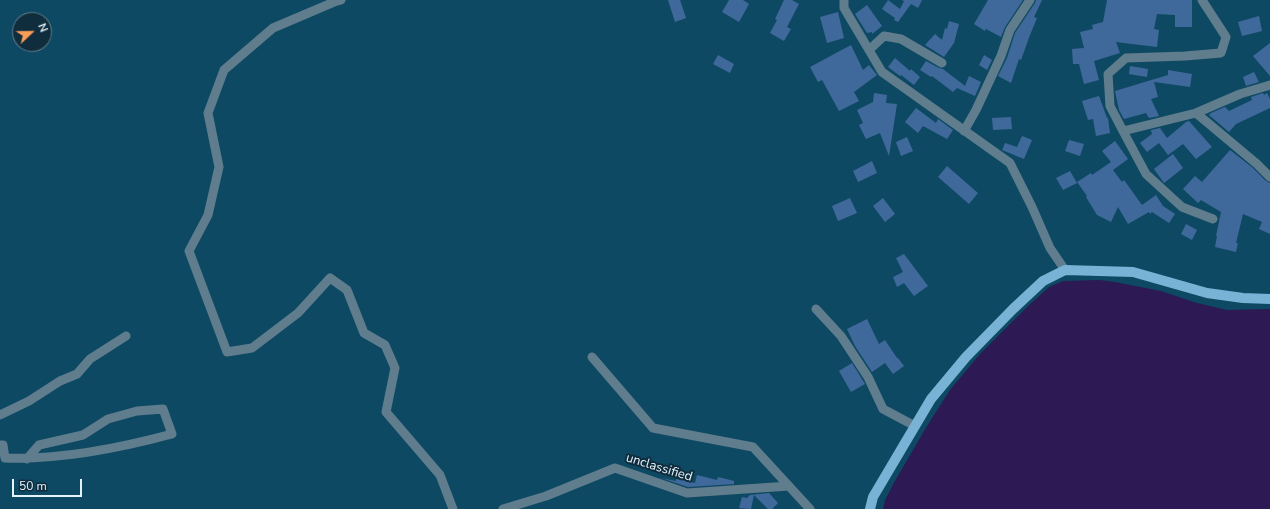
<!DOCTYPE html>
<html>
<head>
<meta charset="utf-8">
<style>
  body { margin:0 }
  #map { position:relative; width:1270px; height:509px; overflow:hidden; background:#0e4964; font-family:"Nunito Sans",sans-serif }
  canvas { display:block }
  .north { position:absolute; left:12px; top:12px; width:40px; height:40px; box-sizing:border-box; background:#0f2d3d; border:1px solid #657c89; border-radius:50%; rotate:68deg; font-size:11px; font-weight:700; line-height:16px; text-align:center; color:#e5f3fb }
  .north::after { content:''; display:block; margin:auto; width:14px; height:18px; background:#fd9c57; clip-path:polygon(50% 0,100% 100%,50% 72%,0 100%) }
  .scale { position:absolute; left:12px; top:479px; width:70px; height:18px; box-sizing:border-box; border:2px solid #e5f3fb; border-top:0; padding-left:5px; font-size:12px; line-height:14px; white-space:nowrap; color:#e5f3fb; -webkit-text-stroke:3px #0f2d3d; paint-order:stroke }
</style>
</head>
<body>
<div id="map">
<canvas width="1270" height="509"></canvas>
<div class="north">N</div>
<div class="scale">50 m</div>
</div>
<script>
const context = document.querySelector('canvas').getContext('2d');
context.lineJoin = 'round';
function paint(path, color) {
  context.fillStyle = color;
  context.fill(path, 'evenodd');
}
function stroke(path, color, width, dash) {
  context.strokeStyle = color;
  context.lineWidth = width;
  context.lineCap = dash ? 'butt' : 'round';
  context.setLineDash(dash || []);
  context.stroke(path);
}
function label(font, color, halo, rows, align = 'center') {
  context.font = font + ' "Nunito Sans",sans-serif';
  context.lineWidth = 4;
  context.setLineDash([]);
  context.textBaseline = 'middle';
  context.strokeStyle = halo;
  context.fillStyle = color;
  for (const [text, x, y, turn = 0] of rows) {
    context.save();
    context.translate(x, y);
    context.rotate((+turn || 0) * Math.PI / 180);
    context.textAlign = isNaN(turn) ? turn : align;
    if (halo) context.strokeText(text, 0, 0);
    context.fillText(text, 0, 0);
    context.restore();
  }
}
const water = new Path2D(`
  M1100,280L1115,282L1161,291L1197,303L1227,310L1270,309V509H883L885,500L896,479L927,426L950,390L980,354L1026,308L1049,287L1063,281Z`);
const building = new Path2D(`
  M668,0H680L686,18L675,22Z
  M729,0H743L749,4L739,22L722,12Z
  M784,0H792L799,4L787,27L791,29L784,41L770,33L777,20L775,19Z
  M888,0L900,9L904,1L902,0H922L918,8L911,4L898,22L894,20L895,18L882,9Z
  M988,0H1023L1005,27L1001,37L986,29L985,31L974,24Z
  M1036,0H1042L1034,17L1037,18L1030,35L1021,60L1019,59L1011,83L998,76L1007,58L1015,33L1035,3Z
  M1107,0H1192V27H1175V15L1157,14L1154,29L1159,30L1157,47L1116,42L1120,53L1094,61L1099,80L1084,84L1079,64H1073L1072,49L1084,48L1080,32L1093,29L1092,25L1103,22Z
  M867,5L882,26L872,34V32L867,33L855,14Z
  M838,12L844,38L827,43L820,17Z
  M1259,16L1262,31L1242,36L1238,22Z
  M949,21L959,24L954,43L944,57L925,45L935,34L942,40L945,28L947,29Z
  M1270,43V76L1253,56Z
  M851,45L863,70L869,65L877,75L854,92L859,101L839,111L822,80L818,82L810,67Z
  M718,55L734,64L730,73L713,64Z
  M984,55L992,60L987,70L979,65Z
  M895,58L910,71L911,69L920,77L914,85L901,75L900,76L888,67Z
  M926,61L939,68L943,69L965,86L969,76L981,82L975,96L957,88L953,92L932,76L931,77L920,70Z
  M1130,66L1148,69L1147,77L1129,74Z
  M1168,70L1192,74L1190,87L1154,82L1158,97L1151,99L1159,116L1149,118L1146,113L1124,119L1119,110L1115,91L1168,75Z
  M1254,72L1259,82L1246,86L1243,77Z
  M874,93L887,95L886,103L897,104L889,156L880,133L866,139L859,125L863,123L857,110L873,102Z
  M1263,93L1264,95L1267,93L1270,99V108L1236,124L1229,132L1209,115L1211,113L1225,107L1229,111L1252,100L1251,97Z
  M1099,96L1107,118H1108L1110,133L1096,136L1093,119L1088,120L1082,101Z
  M916,108L936,123L938,119L953,130L947,139L923,126L918,133L905,122Z
  M1011,117L1012,129L993,130L992,118Z
  M1189,121L1212,147L1196,159L1183,144L1168,155L1159,143L1147,152L1140,143L1152,134L1151,130L1160,128L1167,138L1186,122Z
  M1022,136L1032,140L1024,159L1002,150L1005,143L1017,147Z
  M907,137L913,151L901,156L896,142Z
  M1069,140L1084,144L1080,156L1065,151Z
  M1115,141L1128,159L1113,170L1122,182L1124,180L1142,205L1156,195L1163,206L1175,214L1169,223L1152,212L1150,214L1149,212L1128,224L1118,207L1111,222L1097,215L1086,197L1087,196L1077,182L1091,173L1092,175L1111,162L1102,151Z
  M1230,150L1253,168L1266,181L1270,183V234L1259,229L1262,222L1243,214L1236,243H1238L1236,252L1215,247L1217,236H1216L1221,212L1201,200L1198,203L1183,189L1195,176L1202,182Z
  M1173,154L1183,168L1164,183L1154,169Z
  M872,161L877,173L858,182L853,171Z
  M947,166L978,193L969,204L938,177Z
  M1070,171L1077,183L1063,190L1056,178Z
  M850,198L857,213L838,221L832,206Z
  M883,198L895,214L885,222L873,206Z
  M1186,224L1197,230L1192,240L1181,234Z
  M904,254L928,286L914,296L904,283L897,287L893,277L903,272L896,258Z
  M867,319L879,344L885,340L897,358H898L904,366L893,374L885,363L872,372L855,346L847,329Z
  M852,363L865,384L851,392L839,371Z
  M697,475L717,480L718,477L734,481V484L688,487L661,478L676,481V479L695,483Z
  M769,493L778,503L772,509H768L754,495L751,509L739,508L742,497L747,498L750,495Z`);
const minor = new Path2D(`
  M341,0L334,2L273,28L224,70L208,113L219,167L208,215L189,251L227,352L252,348L298,313L330,278L347,290L364,333L385,345L395,368L386,412L440,475L453,509
  M844,0V8L882,72L1010,163L1032,207L1050,248L1065,270
  M1202,0L1226,37L1221,53L1185,56L1126,58L1108,74L1110,106L1123,131L1196,113L1257,164L1270,177
  M869,50L884,36L901,39L942,63
  M1196,113L1240,94L1270,85
  M964,131L976,110L1001,56L1010,30L1030,0
  M1123,131L1146,174L1182,207L1213,219
  M816,309L841,336L868,377L883,409L915,426
  M592,357L653,428L753,447L810,509
  M0,415L29,401L60,381L77,374L90,359L126,336
  M0,445H3L5,458C59,460 120,448 172,434L163,409L137,411L108,419L83,435L39,445L27,459
  M503,509L546,496L615,468L687,493L789,486`);
const major = new Path2D(`
  M870,509L873,497L931,399L966,357L1013,309L1043,281L1065,270L1133,272L1207,293L1243,298L1270,299`);
const streetNames = [
  ["unclassified",659,468,17]
];
paint(water, '#2d1954');
paint(building, '#40699b');
stroke(minor, '#607d8d', 9);
stroke(major, '#78b3d5', 10);
label('13px', '#e5f3fb', '#0f2d3d', streetNames);
</script>
</body>
</html>
